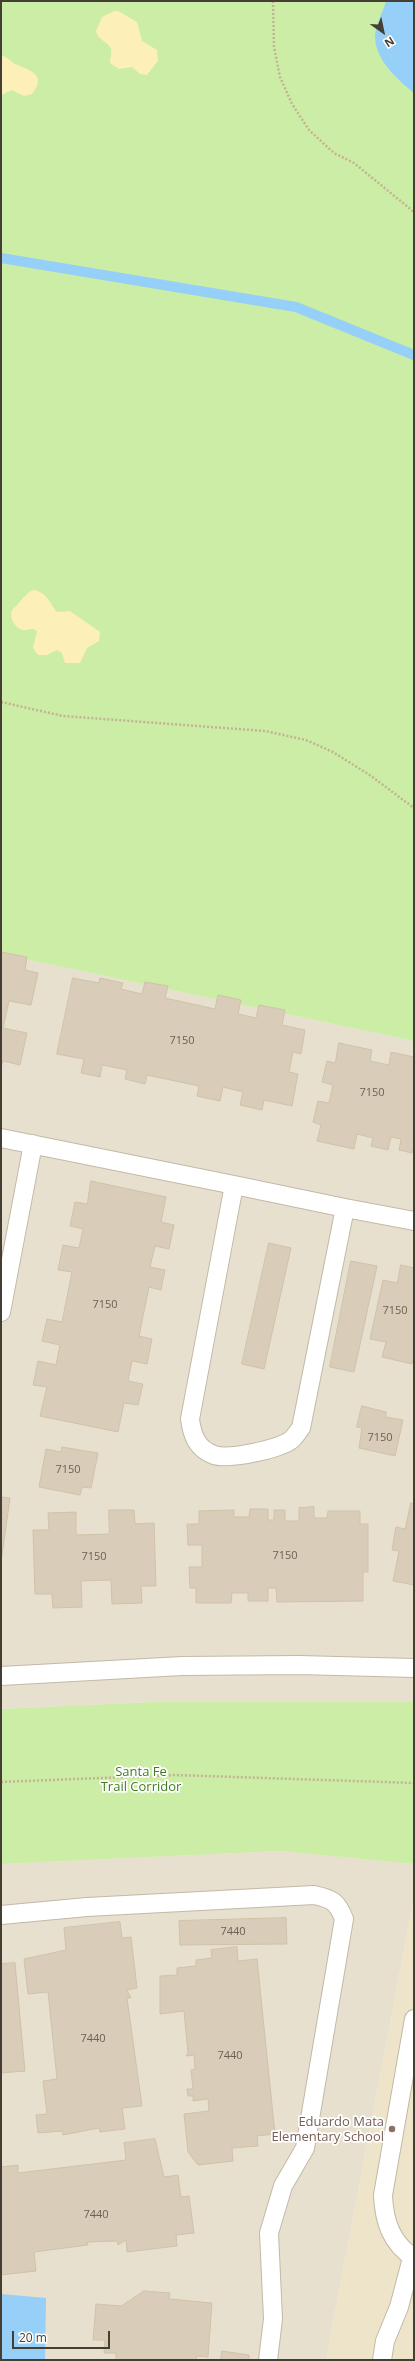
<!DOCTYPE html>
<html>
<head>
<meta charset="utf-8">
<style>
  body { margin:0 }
  #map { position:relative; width:415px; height:2361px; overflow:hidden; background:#f3eee2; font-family:"Open Sans",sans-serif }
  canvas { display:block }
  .frame { position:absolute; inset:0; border:2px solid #453e32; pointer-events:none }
  .north { position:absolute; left:363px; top:12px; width:40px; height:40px; -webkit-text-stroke:3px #fff; paint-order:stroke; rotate:147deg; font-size:11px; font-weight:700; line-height:16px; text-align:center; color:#453e32 }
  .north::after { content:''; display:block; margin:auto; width:14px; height:18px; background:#453e32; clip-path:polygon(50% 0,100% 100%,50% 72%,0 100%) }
  .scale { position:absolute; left:12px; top:2331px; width:98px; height:18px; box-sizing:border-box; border:2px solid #453e32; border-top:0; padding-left:5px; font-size:12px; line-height:14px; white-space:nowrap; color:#453e32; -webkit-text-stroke:3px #fff; paint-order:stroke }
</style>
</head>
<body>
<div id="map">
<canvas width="415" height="2361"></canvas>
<div class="frame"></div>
<div class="north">N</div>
<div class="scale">20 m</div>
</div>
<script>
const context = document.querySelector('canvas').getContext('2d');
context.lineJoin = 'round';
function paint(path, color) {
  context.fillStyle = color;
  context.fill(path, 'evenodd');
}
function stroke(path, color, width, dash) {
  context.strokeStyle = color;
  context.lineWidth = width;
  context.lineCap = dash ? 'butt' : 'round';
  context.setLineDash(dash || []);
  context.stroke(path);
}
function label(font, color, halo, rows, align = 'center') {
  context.font = font + ' "Open Sans",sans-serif';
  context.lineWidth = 3.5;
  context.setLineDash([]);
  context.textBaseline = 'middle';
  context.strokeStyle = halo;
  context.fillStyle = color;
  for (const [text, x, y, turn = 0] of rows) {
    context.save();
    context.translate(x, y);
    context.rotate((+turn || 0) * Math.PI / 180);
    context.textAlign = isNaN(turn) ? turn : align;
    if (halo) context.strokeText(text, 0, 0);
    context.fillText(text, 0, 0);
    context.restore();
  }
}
const residential = new Path2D(`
  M1,954L414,1041V1702H154L1,1709Z
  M280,1851L414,1864V1898L326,2360H1V1864Z`);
const education = new Path2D(`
  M414,1898V2360H326Z`);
const green = new Path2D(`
  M1,1H414V1041L1,954Z
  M154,1702H414V1864L280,1851L1,1864V1709Z`);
const sand = new Path2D(`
  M114,11H118L137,22L142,41L157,50L158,61L147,75L140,74L132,67L119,69L110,63C110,59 112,54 111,49C108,41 98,41 96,31L102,17Z
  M1,56C7,56 10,61 15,64C29,70 48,75 32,94L24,96L12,90L1,95Z
  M33,590C47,592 49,602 57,612L70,611L100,632L99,641L87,648L80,663H65L62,653L57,650L47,655H38L33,648L37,631C32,627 29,630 24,630C15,629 9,618 12,610C19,604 26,592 33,590Z`);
const water = new Path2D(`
  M386,1H414V93C398,80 375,60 375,36C376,24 383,12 386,1Z
  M1,2294L46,2298L45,2360H1Z`);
const stream = new Path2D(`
  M1,258L296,307L414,355`);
const building = new Path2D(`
  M1,952L27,957L25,970L38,973L31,1005L9,1001L3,1028L27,1033L20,1065L3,1061L1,1068Z
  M73,978L99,983L100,978L123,983L121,989L142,994L145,982L168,986L165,998L215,1009L218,995L241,1000L238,1014L256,1018L259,1005L285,1010L282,1025L305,1030L301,1054L293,1052L289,1072L298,1074L292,1106L264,1100L262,1110L240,1105L243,1092L223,1087L220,1101L197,1096L199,1086L147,1075L145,1084L125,1079L127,1070L102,1065L100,1077L81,1073L84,1059L57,1054Z
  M339,1043L372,1050L370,1061L389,1065L391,1052L414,1057V1146L412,1153L399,1150L401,1139L391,1137L388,1150L371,1146L373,1138L357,1134L354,1149L317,1141L321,1125L313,1122L318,1101L329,1103L333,1085L322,1082L327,1061L335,1063Z
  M91,1181L166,1197L161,1222L174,1225L169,1249L155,1246L150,1267L165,1270L161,1290L149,1287L139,1336L152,1339L147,1364L132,1361L128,1381L143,1384L138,1405L124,1403L118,1432L40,1416L47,1387L33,1385L38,1361L56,1365L60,1345L42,1341L47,1319L62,1322L72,1272L58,1270L63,1245L79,1248L83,1229L70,1226L75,1202L87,1204Z
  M269,1243L291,1248L264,1369L242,1364Z
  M351,1261L377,1266L354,1372L330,1367Z
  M401,1265L414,1268V1354L412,1364L382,1357L386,1342L370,1339L383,1280L397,1283Z
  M362,1406L386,1412V1417L403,1420L395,1456L359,1448L362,1428L357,1427Z
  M62,1447L98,1453L91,1488L82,1487L80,1495L39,1487L46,1449L61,1452Z
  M1,1497L10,1498L1,1562Z
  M411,1503L414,1504V1585L393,1581L399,1551L392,1550L396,1527L405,1529Z
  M314,1507V1518H327L328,1511H360V1524H368V1572H363V1601L277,1602L276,1588H268V1601H248V1593H232L231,1603H196V1588H190L189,1567H202V1545H188L187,1524H199V1511L234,1510V1517H249L250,1509H268V1520H274V1510H285V1521H299V1508Z
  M109,1510H134L135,1524L154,1523L156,1586H141L142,1603L112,1604L111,1580L81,1581L82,1607L53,1608L52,1594H35L33,1530H49L48,1513L76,1512V1535L109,1534Z
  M286,1918L287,1944L180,1945L179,1921Z
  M120,1922L122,1938L131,1937L137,1988L127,1990L131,1998H127L142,2106L122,2108L125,2129L100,2132L99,2128L63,2135L62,2131L38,2133L36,2115L47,2114L43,2081L57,2079L48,1992L28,1994L24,1959L66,1950L64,1928Z
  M237,1947L238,1961L257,1959L275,2134L257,2136L258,2146L232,2148L233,2161L198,2165L188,2152L184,2114L209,2111L208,2099L193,2101V2096H188L187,2089H193L191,2070L195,2069L194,2055L186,2056L188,2053L184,2011L160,2014V1976L177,1975V1968L196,1966V1960L212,1958L211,1950Z
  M15,1963L25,2071L1,2073V1964Z
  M155,2139L164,2177L178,2175L181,2197L189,2196L194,2233L176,2235L177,2246L127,2252L126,2240L118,2245L117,2241L87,2242L88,2245L34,2252L36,2271L1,2275V2167L18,2165V2173L126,2160L124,2143Z
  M144,2291L170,2293L169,2299L212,2303L208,2357L197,2356L196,2360H116V2353H104L105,2340H93L96,2304L121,2306Z
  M222,2351L249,2355V2360H221Z`);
const path = new Path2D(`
  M273,1L274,47L280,77L292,104L309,130L334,153L354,163L414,212
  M1,702L63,716L265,731L306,740L333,752L371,776L414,808
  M1,1782L175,1775L414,1783`);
const lane = new Path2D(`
  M1,1138L234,1185L190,1419C192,1435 197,1449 214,1455C229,1460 279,1449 291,1440C295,1437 298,1431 301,1428L345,1208L414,1221
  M234,1185L345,1208
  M1,1312L33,1144
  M1,1676L182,1666L299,1665L414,1668
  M1,1915L87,1907L314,1895C332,1899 337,1901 344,1919L305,2148L283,2186L269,2233L273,2319L268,2360
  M414,2019L383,2195C384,2221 391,2243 414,2258
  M382,2360L385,2341L399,2307L412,2258`);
const markers = [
  [392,2129,4,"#8d6e63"]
];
const numberNames = [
  ["7150",182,1041],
  ["7150",372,1093],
  ["7150",105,1305],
  ["7150",395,1311],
  ["7150",380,1438],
  ["7150",68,1470],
  ["7150",285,1556],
  ["7150",94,1557],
  ["7440",233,1932],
  ["7440",93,2039],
  ["7440",230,2056],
  ["7440",96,2215]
];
const parkNames = [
  ["Santa Fe",141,1772],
  ["Trail Corridor",141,1787]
];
const educationNames = [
  ["Eduardo Mata",384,2122],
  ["Elementary School",384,2137]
];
paint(residential, '#e8e0cf');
paint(education, '#eee4ca');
paint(green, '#cceda5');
paint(sand, '#fdefb8');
paint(water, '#96cff8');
stroke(stream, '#96cff8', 10);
paint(building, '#d9ccb9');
stroke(building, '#d1c2a8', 1);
stroke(lane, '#c2b9a6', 20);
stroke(path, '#c3b293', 2.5, [2, 2]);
stroke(lane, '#fff', 18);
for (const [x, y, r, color] of markers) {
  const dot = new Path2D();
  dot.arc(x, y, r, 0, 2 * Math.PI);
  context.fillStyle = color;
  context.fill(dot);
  stroke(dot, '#fff', 1.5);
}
label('11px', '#6a6254', null, numberNames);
label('13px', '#427c20', '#fff', parkNames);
label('13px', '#785e54', '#fff', educationNames, 'right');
</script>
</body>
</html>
